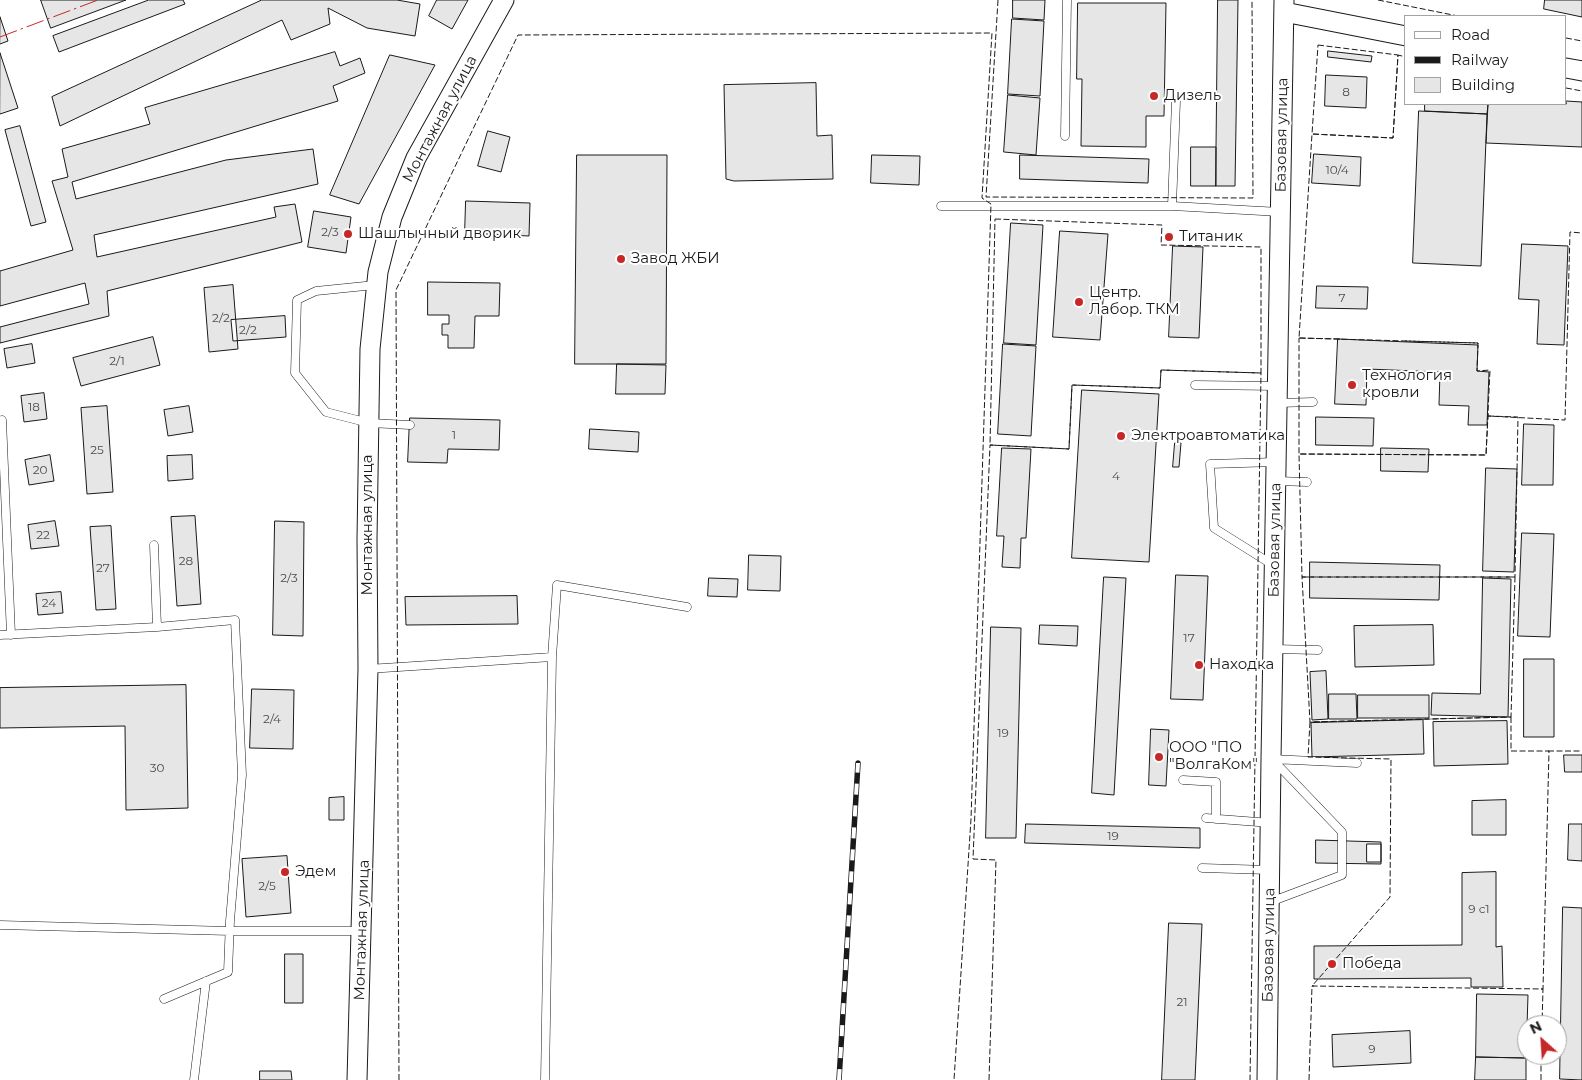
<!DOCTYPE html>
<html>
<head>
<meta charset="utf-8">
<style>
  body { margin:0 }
  #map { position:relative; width:1582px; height:1080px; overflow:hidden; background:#fff; font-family:Montserrat,sans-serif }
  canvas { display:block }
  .legend { position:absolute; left:1404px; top:15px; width:162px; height:90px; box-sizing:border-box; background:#fff; border:1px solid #a3a3a3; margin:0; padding:6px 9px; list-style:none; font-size:15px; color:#1a1a1a }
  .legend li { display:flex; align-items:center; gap:10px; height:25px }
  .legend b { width:25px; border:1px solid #a3a3a3 }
  .north { position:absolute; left:1517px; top:1015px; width:50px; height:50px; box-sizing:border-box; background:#fff; border:1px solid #a3a3a3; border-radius:50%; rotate:334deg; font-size:14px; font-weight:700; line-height:20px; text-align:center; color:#1a1a1a }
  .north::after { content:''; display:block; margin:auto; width:18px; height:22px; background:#c62828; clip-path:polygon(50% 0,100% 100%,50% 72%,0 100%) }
</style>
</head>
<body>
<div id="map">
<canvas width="1582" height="1080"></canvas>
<ul class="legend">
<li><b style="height:6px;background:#fff"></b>Road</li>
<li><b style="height:6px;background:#1a1a1a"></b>Railway</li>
<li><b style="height:14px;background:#e6e6e6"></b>Building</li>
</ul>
<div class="north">N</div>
</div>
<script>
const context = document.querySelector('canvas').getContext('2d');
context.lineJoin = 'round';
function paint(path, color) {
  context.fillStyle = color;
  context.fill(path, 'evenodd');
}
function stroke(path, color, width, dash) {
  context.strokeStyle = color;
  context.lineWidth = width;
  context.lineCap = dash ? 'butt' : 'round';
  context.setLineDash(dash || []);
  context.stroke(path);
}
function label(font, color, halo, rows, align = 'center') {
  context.font = font + ' Montserrat,sans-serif';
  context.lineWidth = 4;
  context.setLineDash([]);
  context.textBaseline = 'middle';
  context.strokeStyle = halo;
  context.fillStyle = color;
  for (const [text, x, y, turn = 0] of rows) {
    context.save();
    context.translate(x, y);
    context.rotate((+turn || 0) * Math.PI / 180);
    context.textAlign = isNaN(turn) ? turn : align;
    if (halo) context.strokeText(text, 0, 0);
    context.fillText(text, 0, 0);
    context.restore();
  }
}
const building = new Path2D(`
  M41,0H126L51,28Z
  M149,0H183L185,4L59,52L53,36Z
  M262,0H397L420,4L415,36L367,28L328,8L330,24L291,40L282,20L60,126L52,97Z
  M437,0H468L452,29L429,16Z
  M1013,0H1045L1044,20L1013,18Z
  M1218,0H1238L1235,186H1216Z
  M1545,0H1582V17L1544,9Z
  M1078,3H1166L1164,116H1146V147L1081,146L1082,79H1077Z
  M0,17L8,41L0,44Z
  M1012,19L1044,21L1040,96L1008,94Z
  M1328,51L1372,56L1371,62L1328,57Z
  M335,52L340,66L360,58L365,73L333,86L338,101L72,182L76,199L226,160L313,149L318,184L94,235L97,257L276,217L274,207L295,204L302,242L107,291L109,316L0,343V327L89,304L85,283L0,306V271L73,250L52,181L68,177L62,149L150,124L145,108Z
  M0,53L18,108L0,114Z
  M390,55L435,65L359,204L330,195Z
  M1326,75L1367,77L1366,108L1325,106Z
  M816,83L817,136L832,135L833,179L734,181L726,179L724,85Z
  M1008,95L1040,98L1036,155L1004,152Z
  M1566,101L1582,102V147L1486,143L1488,104H1566Z
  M1425,104H1488L1487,114L1425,111Z
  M1419,111L1487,114L1481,266L1413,263Z
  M20,126L46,222L31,226L5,130Z
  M488,131L510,137L501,172L478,166Z
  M1191,147H1216V186H1191Z
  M1314,154L1361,157L1360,186L1312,183Z
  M577,155H667L666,364H575Z
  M872,155L920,156L919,185L871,183Z
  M1020,155L1149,159L1148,183L1020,179Z
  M466,201L530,203L529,236L465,233Z
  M314,211L351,217L346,253L308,247Z
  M1011,223L1043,225L1036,345L1004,343Z
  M1060,231L1108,234L1100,340L1053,337Z
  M1522,244L1568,246L1564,345L1537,344L1539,300L1519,299Z
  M1173,246L1203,247L1199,338L1169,337Z
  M428,282L500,283L499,316H475L474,348H448V335H442V324H449V315H428Z
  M233,285L238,349L209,352L204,288Z
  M1317,286L1368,287L1367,309L1316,308Z
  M285,316L286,337L233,341L231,320Z
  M153,337L160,365L81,386L73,358Z
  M1338,339L1478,345L1477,371L1489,372L1487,425H1468L1469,406L1439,405L1440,372L1367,369L1366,405L1335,404Z
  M32,344L35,363L7,368L4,349Z
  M1003,344L1036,346L1031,436L998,434Z
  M617,364L666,365L665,394H616Z
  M1082,390L1159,394L1149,562L1072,558Z
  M44,393L47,419L24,422L21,396Z
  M107,406L113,492L87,494L81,408Z
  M189,406L193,432L168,436L164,410Z
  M1316,417L1374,418L1373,446L1316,445Z
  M410,418L500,420L499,450L448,449L447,463L408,462Z
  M1524,424L1554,425L1553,485H1522Z
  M590,429L639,432L638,452L589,449Z
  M1175,443H1181L1179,467H1173Z
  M1002,448L1031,449L1026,538H1021L1020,568L1002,567L1004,536H997Z
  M1381,448L1429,449L1428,472L1381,471Z
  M50,455L54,481L29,485L25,460Z
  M192,455L193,479L168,481L167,456Z
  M1486,468L1517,469L1514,572L1483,571Z
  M195,516L201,604L177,606L171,517Z
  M55,521L59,546L31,549L28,525Z
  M275,521L304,522L303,636L273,635Z
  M111,526L116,609L96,610L90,527Z
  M1522,533L1554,534L1550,637L1518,636Z
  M749,555L781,556L780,591L748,590Z
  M1310,562L1440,565L1439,600L1310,598Z
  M1176,575L1208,576L1203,700L1171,699Z
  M1104,577L1126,578L1114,795L1092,793Z
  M709,578L738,579L737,597L708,596Z
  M1483,578L1511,579L1508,717L1431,715L1432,693L1480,694Z
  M61,592L63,613L38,615L36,594Z
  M517,596L518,624L406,625L405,597Z
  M1040,625L1078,626L1077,646L1039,644Z
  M1433,625L1434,665L1355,667L1354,626Z
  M991,627L1021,628L1016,838H986Z
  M1524,659H1554V737H1524Z
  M1326,671L1328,719L1312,720L1310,672Z
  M186,685L188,808L126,810L125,726L0,728V688Z
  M252,689L294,690L293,749L250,748Z
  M1329,694H1356L1357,719H1329Z
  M1358,695H1429V718H1358Z
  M1423,720L1424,754L1312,757L1311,723Z
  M1507,721L1508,764L1434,766L1433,722Z
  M1151,729L1169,730L1166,786L1149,785Z
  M1564,755H1582V772H1565Z
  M344,797V820H329V798Z
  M1506,800V835H1472V801Z
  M1026,824L1200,828V848L1025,843Z
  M1569,824H1582V861L1568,860Z
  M1316,840L1381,842V864L1316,863Z
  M1367,844H1381V862H1367Z
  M287,856L291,913L246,917L242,859Z
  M1496,872V947L1502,946L1503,987H1471V978L1314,979V946L1462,945V873Z
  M1563,907L1582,908V1080L1560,1079Z
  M1169,923L1202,924L1195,1080H1162Z
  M285,954H303V1003H285Z
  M1477,994L1528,995L1526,1058L1476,1057Z
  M1410,1031L1411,1063L1333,1067L1332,1035Z
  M1476,1057L1526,1058V1080H1475Z
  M260,1071H291L292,1080H260Z`);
const service = new Path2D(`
  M1065,136L1067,0
  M941,206H1172L1280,212
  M1172,206L1176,101
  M375,285L316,291L297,300L295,373L326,412L369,423L410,425
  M1195,385L1277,386
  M1278,403L1313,402
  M2,420L11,635
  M1277,481L1307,482
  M154,545L157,627
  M1273,565L1214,528L1210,464L1276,462
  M0,635L157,627L235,620L242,775L230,921L228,972L164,999
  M1273,649L1318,650
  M552,657L557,585L687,607
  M368,669L552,657L545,1080
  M1271,759L1357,763
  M1183,780L1216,782V819
  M1206,818L1271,823
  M1202,868L1270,870
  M1270,902L1342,875V832L1274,761
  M0,925L230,931H360
  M194,1080L206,981`);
const tertiary = new Path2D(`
  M1284,12L1406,36
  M1566,68L1582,71
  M357,1080L368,669L367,539L370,349L378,272L392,217L416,158L504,0
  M1267,1080L1271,759L1284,0`);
const rail = new Path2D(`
  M839,1080L858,763`);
const fence = new Path2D(`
  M998,0L986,197L1253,198L1252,0
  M1378,0L1458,16
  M1566,38L1582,41
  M1318,45L1398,55L1393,138L1312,134Z
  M1566,88L1582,91
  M995,219L1162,225L1161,245L1261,247V373L1161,370L1160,388L1072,385L1069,449L990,445Z
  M1299,338L1478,343L1477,371L1490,370L1486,455L1299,454Z
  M1340,339L1299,338L1312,134L1393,138L1398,55L1406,57
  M1405,341L1478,343V347
  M1488,413V416L1565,420L1570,232L1582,233
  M1488,416L1518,417L1515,577H1302L1299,454L1486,455Z
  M1302,577H1515L1511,717L1310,722Z
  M1511,717V751H1549L1543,989L1312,986L1390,897L1391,759L1308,757L1310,722Z
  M1548,751H1582
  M1541,989H1543L1542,1025
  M399,1080L396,290L518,35L992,33L982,198L991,204L971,819L954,1080
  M989,1080L996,860L973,859L990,445L1069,449L1072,385L1160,388L1161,370L1261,373L1250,1080
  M1309,1080L1312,986H1314
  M1541,1080V1055`);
const power = new Path2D(`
  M0,37L98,0`);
const markers = [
  [1154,96,5,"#c62828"],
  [348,234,5,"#c62828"],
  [1169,237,5,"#c62828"],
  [621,259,5,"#c62828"],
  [1079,302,5,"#c62828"],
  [1352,385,5,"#c62828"],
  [1121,436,5,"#c62828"],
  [1199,665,5,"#c62828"],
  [1159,757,5,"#c62828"],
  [285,872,5,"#c62828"],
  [1332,964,5,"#c62828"]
];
const numberNames = [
  ["8",1346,92],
  ["10/4",1337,170],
  ["2/3",330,232],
  ["7",1342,298],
  ["2/2",221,318],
  ["2/2",248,330],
  ["2/1",117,361],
  ["18",34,407],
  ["1",454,435],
  ["25",97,450],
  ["20",40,470],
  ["4",1116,476],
  ["22",43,535],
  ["28",186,561],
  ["27",103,568],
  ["2/3",289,578],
  ["24",49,603],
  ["17",1189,638],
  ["2/4",272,719],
  ["19",1003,733],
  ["30",157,768],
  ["19",1113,836],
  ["2/5",267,886],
  ["9 с1",1479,909],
  ["21",1182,1002],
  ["9",1372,1049]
];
const poiNames = [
  ["Дизель",1164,96],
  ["Шашлычный дворик",358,234],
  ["Титаник",1179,237],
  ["Завод ЖБИ",631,259],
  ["Центр.",1089,293],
  ["Лабор. ТКМ",1089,310],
  ["Технология",1362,376],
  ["кровли",1362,393],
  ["Электроавтоматика",1131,436],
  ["Находка",1209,665],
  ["ООО \"ПО",1169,748],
  ["\"ВолгаКом\"",1169,765],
  ["Эдем",295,872],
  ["Победа",1342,964]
];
const streetNames = [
  ["Монтажная улица",440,119,-62],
  ["Базовая улица",1282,135,-89],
  ["Монтажная улица",368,525,-90],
  ["Базовая улица",1275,540,-89],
  ["Монтажная улица",362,930,-88],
  ["Базовая улица",1269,945,-89]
];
paint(building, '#e6e6e6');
stroke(building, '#1a1a1a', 1);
stroke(service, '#1a1a1a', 9);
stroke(tertiary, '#1a1a1a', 21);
stroke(service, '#fff', 8);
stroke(tertiary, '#fff', 19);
stroke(rail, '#1a1a1a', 5.5);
stroke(rail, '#fff', 4, [11]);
stroke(fence, '#1a1a1a', 1, [6, 2.5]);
stroke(power, '#c62828', 1, [18, 4, 2.5, 4]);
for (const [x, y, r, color] of markers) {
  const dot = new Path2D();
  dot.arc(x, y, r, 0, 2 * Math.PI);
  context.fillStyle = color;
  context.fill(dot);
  stroke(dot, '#fff', 2);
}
label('12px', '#4d4d4d', null, numberNames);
label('15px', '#1a1a1a', '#fff', poiNames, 'left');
label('15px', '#1a1a1a', '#fff', streetNames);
</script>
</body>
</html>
